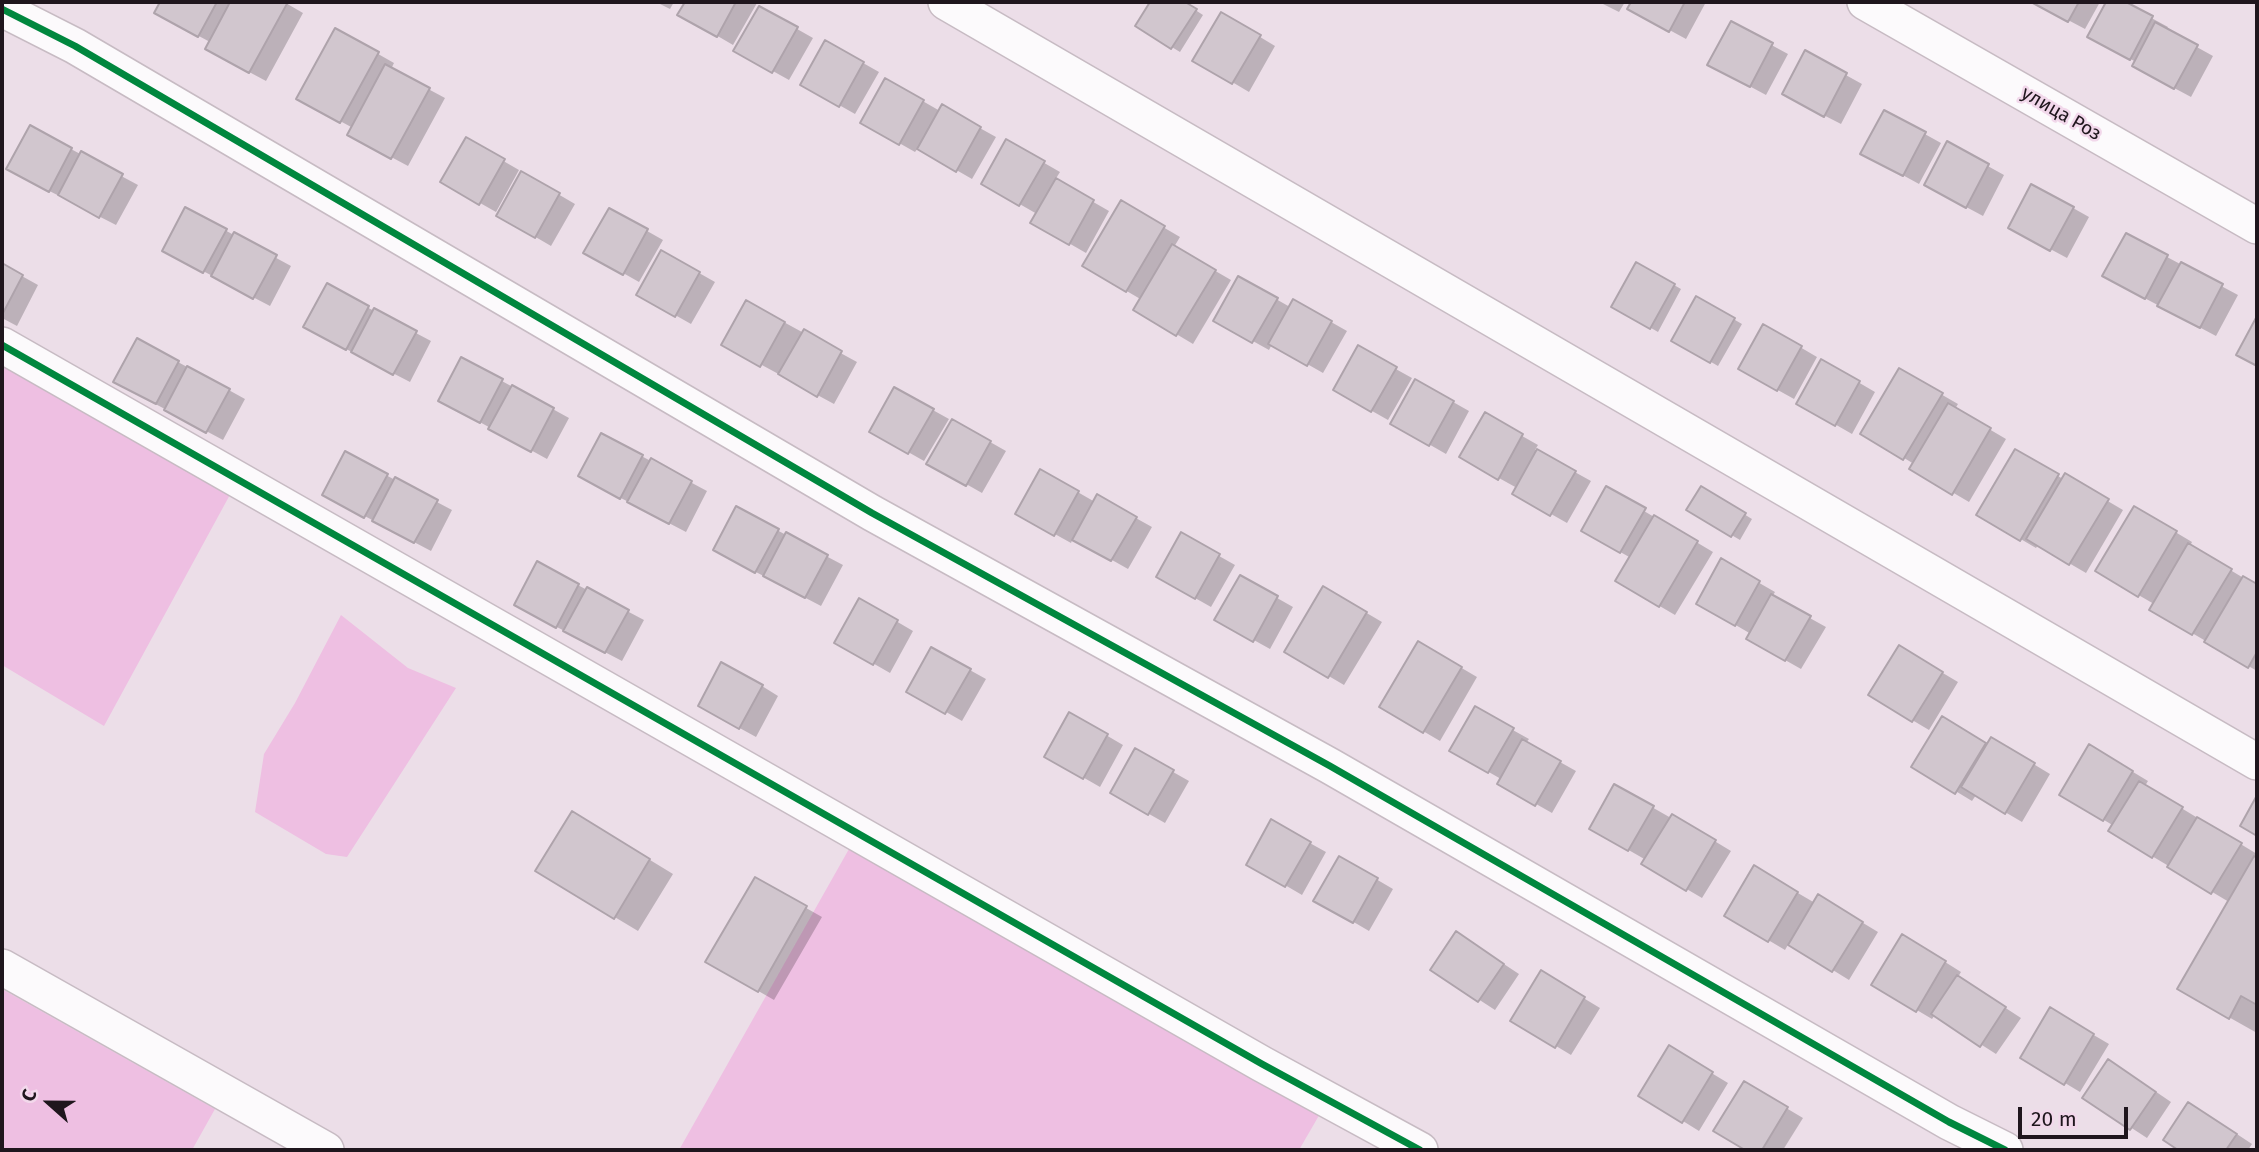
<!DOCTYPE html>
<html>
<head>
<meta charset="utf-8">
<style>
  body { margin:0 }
  #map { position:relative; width:2259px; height:1152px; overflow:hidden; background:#ecdee8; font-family:"Fira Sans",sans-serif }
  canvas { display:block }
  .frame { position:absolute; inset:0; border:4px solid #1f161d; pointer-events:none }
  .north { position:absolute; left:14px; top:1068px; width:70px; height:70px; -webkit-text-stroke:5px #f2d8eb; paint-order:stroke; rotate:291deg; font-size:19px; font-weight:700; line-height:28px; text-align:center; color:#1f161d }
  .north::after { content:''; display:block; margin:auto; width:24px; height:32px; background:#1f161d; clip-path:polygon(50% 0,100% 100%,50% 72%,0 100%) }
  .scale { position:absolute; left:2018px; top:1107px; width:110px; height:32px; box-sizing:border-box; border:4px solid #1f161d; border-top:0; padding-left:9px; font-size:21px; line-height:24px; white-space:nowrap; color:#1f161d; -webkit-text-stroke:5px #f2d8eb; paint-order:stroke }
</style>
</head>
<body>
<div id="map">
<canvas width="2259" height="1152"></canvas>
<div class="frame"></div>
<div class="north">С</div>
<div class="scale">20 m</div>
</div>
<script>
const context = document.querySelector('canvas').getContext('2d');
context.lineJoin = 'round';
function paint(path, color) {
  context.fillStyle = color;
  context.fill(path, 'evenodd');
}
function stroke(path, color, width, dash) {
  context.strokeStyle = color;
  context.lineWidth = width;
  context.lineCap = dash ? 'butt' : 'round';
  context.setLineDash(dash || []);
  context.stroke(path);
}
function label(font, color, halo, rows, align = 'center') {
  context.font = font + ' "Fira Sans",sans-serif';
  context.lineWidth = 5;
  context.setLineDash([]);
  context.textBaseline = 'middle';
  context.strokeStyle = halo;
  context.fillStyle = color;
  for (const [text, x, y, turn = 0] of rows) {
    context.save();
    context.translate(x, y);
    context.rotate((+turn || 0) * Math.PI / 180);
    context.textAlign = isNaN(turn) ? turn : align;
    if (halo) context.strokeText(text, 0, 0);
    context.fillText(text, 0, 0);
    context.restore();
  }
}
const green = new Path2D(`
  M2,360L232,491L104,726L2,665Z
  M341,615L408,668L456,688L347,857L326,854L255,812L264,754L295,703Z
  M849,849L1321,1112L1299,1150H679Z
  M2,989L215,1109L192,1150H2Z`);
const shadow = new Path2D(`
  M162,2H284L303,13L266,81L223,58L210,42L156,13Z
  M656,2H674L670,9Z
  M687,2H755L757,3L733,45L680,14Z
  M1152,2H1183L1203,15L1180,52L1137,26Z
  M1599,2H1625L1619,12Z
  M1633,2H1706L1686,39L1629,8Z
  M2034,2H2100L2085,29Z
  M2108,2H2122L2168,27L2166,30L2213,56L2191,97L2150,75L2136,62L2090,36Z
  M760,8L813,38L789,80L735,50Z
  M1222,14L1275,46L1249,92L1195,60Z
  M1731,23L1788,54L1766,95L1725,73Z
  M336,30L394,63L391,69L445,98L408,166L365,143L353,128L314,107Z
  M826,42L879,72L855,114L802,84Z
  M1806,53L1862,84L1841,124L1800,103Z
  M886,80L940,111L942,107L996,137L972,179L918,148L915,152L862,122Z
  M1885,112L1941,143L1919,184L1879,162Z
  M30,127L138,185L116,225L24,178Z
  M467,140L519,170L496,212L443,182Z
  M1006,141L1060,172L1055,180L1109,211L1086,253L1032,222L1037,214L983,183Z
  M1948,144L2004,175L1983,216L1942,194Z
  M522,173L575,204L551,246L498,215Z
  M1122,203L1180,237L1174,247L1231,280L1193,344L1136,310L1142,300L1084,266Z
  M2073,208L2089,217L2067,258L2026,236Z
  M186,209L291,266L270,306L180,259Z
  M610,210L663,240L639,282L586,252Z
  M2126,235L2238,295L2216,336L2120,285Z
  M662,252L715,282L691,324L638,294Z
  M1637,264L1681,289L1658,332L1613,306Z
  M2,265L38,285L17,326L2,318Z
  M1239,278L1290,307L1294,301L1347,331L1323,373L1272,344L1269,350L1215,320Z
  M327,286L431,341L410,382L321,336Z
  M1697,298L1742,324L1718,366L1673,340Z
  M747,302L857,362L834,404L723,344Z
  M1764,326L1817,357L1794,399L1740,369Z
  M1358,348L1412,378L1388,420L1335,390Z
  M462,359L569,418L547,459L456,409Z
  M1822,361L1875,392L1852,434L1798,403Z
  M178,362L245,399L223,440L131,391Z
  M1899,370L1958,404L1955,409L2006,439L1969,502L1911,468L1914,464L1863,433Z
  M1416,381L1469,411L1446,454L1392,423Z
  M895,389L949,419L924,461L871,431Z
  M1485,415L1538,445L1535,450L1591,481L1567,523L1514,493L1517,488L1461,457Z
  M953,421L1006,451L982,493L929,463Z
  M602,435L707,491L686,532L596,485Z
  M2016,451L2063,479L2065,476L2123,510L2086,573L2038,545L2036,548L1978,514Z
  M346,454L452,510L431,551L340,503Z
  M1041,471L1095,502L1098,497L1152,527L1128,569L1073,538L1071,543L1017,513Z
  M1701,488L1752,519L1740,540L1689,510Z
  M1607,489L1713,552L1675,615L1617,581L1631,558L1583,531Z
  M2135,508L2192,542L2190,546L2257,586V671L2151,609L2154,604L2097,571Z
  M737,509L843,565L821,606L731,559Z
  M1182,535L1235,565L1211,607L1158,577Z
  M1721,561L1775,592L1772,597L1826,627L1801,669L1748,639L1751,634L1698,603Z
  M538,564L644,620L622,661L532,614Z
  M1240,577L1293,607L1270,649L1216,619Z
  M1324,588L1382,622L1344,685L1286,651Z
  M860,600L913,631L890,673L836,642Z
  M1419,643L1477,677L1440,741L1382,707Z
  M1899,647L1958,682L1929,730L1870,695Z
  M932,649L986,679L962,721L909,691Z
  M762,686L778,696L756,737L716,715Z
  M1475,709L1529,739L1526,743L1576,771L1552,813L1499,783L1501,779L1452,751Z
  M1070,714L1123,745L1100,787L1046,756Z
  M1942,719L1988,746L1992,739L2050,774L2022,822L1976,795L1972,801L1914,766Z
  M2090,746L2148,781L2145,786L2257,854L2254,858L2257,860V1033L2179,989L2229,902L2110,831L2114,826L2061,794Z
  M1136,751L1189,781L1165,823L1112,793Z
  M1615,786L1671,818L1673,816L1731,851L1702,898L1644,864L1646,860L1592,829Z
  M1272,822L1326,852L1302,895L1249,864Z
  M596,827L673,874L638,931L538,871Z
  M1340,858L1393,889L1369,931L1316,900Z
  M1755,868L1815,903L1835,906L1878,932L1849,980L1789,943L1785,950L1726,915Z
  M755,879L822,917L774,1000L708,962Z
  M1472,943L1519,974L1495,1010L1432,969Z
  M1918,945L1961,972L1958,977L2021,1018L1996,1054L1935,1015L1932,1019L1873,984Z
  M1542,973L1600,1008L1571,1055L1513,1020Z
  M2051,1010L2109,1044L2080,1092L2065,1083Z
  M1685,1057L1728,1083L1699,1131L1641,1095Z
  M2124,1070L2171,1102L2147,1138L2084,1097Z
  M1744,1083L1803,1118L1783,1150H1748L1716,1131Z
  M2205,1113L2252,1144L2248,1150H2181L2165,1140Z`);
const building = new Path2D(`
  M160,2H217L198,37L154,13Z
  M230,2H288L249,73L205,49Z
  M685,2H736L717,37L677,15Z
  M1150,2H1185L1197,9L1171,49L1135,26Z
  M1631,2H1685L1669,32L1627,9Z
  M2031,2H2079L2068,22Z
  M2106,2H2126L2153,16L2130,60L2087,37Z
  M759,6L798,27L772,73L733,51Z
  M1221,12L1261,35L1232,84L1192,61Z
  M1731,21L1773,43L1750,87L1707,65Z
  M2155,22L2198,45L2174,89L2132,66Z
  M335,28L379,52L340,123L296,99Z
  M825,40L864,62L839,107L800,85Z
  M1805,50L1847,73L1824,117L1782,94Z
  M385,64L430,88L391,159L347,135Z
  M885,78L924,100L899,145L860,123Z
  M942,104L981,127L956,172L917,149Z
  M1884,110L1926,132L1903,176L1860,154Z
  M30,125L72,148L49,192L6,169Z
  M466,137L505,159L479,205L440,182Z
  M1006,139L1045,161L1019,206L981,184Z
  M1947,141L1989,164L1966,208L1924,185Z
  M81,151L123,174L99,218L58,195Z
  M521,171L560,193L535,238L496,216Z
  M1056,178L1094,200L1069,245L1030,223Z
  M2031,184L2074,207L2050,251L2008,228Z
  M1121,200L1165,226L1126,292L1082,266Z
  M185,207L227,229L203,273L162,251Z
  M609,208L648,229L623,275L583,253Z
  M234,232L277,255L253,299L211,276Z
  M2126,233L2168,255L2145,299L2102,276Z
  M1172,244L1216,270L1176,336L1133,310Z
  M661,250L700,272L675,317L636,295Z
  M1636,262L1675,284L1650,329L1611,307Z
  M2181,262L2223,284L2200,328L2157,306Z
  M2,263L23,275L2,315Z
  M1238,276L1278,298L1252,343L1213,321Z
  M327,283L369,306L346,350L303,327Z
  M1696,296L1735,318L1710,363L1671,341Z
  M1293,299L1332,321L1307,366L1268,344Z
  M746,300L785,322L760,367L721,345Z
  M374,308L417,331L393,375L351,352Z
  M2257,316V366L2236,355Z
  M1763,324L1802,346L1777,391L1738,369Z
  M804,329L842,351L817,397L778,374Z
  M137,338L179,361L156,404L113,382Z
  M1358,345L1397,367L1371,412L1333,390Z
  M461,357L503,379L480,423L438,401Z
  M1821,359L1860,381L1835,426L1796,404Z
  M187,366L230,389L206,433L164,410Z
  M1899,368L1943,393L1903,460L1860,434Z
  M1415,379L1454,401L1429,446L1390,424Z
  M512,385L554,408L531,452L488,429Z
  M894,387L934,409L908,454L869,432Z
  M1948,403L1991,428L1952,495L1909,469Z
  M1485,412L1523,434L1498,480L1459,457Z
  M952,419L991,441L966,486L926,464Z
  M601,433L643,455L620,499L578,476Z
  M1537,449L1576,471L1550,516L1512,494Z
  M2015,449L2059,474L2020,541L1976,515Z
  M345,451L388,474L364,518L322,495Z
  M651,458L692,481L669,524L627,502Z
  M1040,469L1079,491L1054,536L1015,514Z
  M2065,473L2109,499L2069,565L2026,539Z
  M395,477L438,500L414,543L372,521Z
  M1606,486L1646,508L1620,553L1581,531Z
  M1701,486L1746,513L1731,537L1686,510Z
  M1097,494L1137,517L1111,561L1072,540Z
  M736,506L779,529L755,573L713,550Z
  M2134,506L2177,531L2138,597L2095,571Z
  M1654,515L1698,541L1659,607L1615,581Z
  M786,532L828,555L805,598L763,576Z
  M1181,532L1220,554L1195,599L1156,577Z
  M2188,543L2232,569L2192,635L2149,610Z
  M1721,558L1760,581L1735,626L1696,604Z
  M537,561L579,584L556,628L514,605Z
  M1240,575L1278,596L1253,642L1214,620Z
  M2243,576L2257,584V652L2248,668L2204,642Z
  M1323,586L1367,612L1328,678L1284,652Z
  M587,587L629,610L605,653L563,631Z
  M1771,594L1811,616L1785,661L1746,639Z
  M859,598L898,620L873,665L834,643Z
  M1418,641L1462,667L1423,733L1379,707Z
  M1899,645L1943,672L1912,722L1868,695Z
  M931,647L971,669L945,714L906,692Z
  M721,662L763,685L739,729L698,706Z
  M1475,706L1514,728L1488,773L1449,751Z
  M1069,712L1108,734L1083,779L1044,757Z
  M1942,716L1986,743L1955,794L1911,767Z
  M1991,737L2035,763L2005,814L1961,787Z
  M1522,739L1561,761L1535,806L1497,784Z
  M2089,744L2133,771L2103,821L2059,795Z
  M1135,748L1174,770L1148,815L1110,793Z
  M2139,781L2183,807L2152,858L2108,831Z
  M1614,784L1654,806L1628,851L1589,829Z
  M2256,797H2257V836L2240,826Z
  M572,811L650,859L614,919L535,871Z
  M1672,814L1716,840L1686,891L1641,864Z
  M2197,817L2242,843L2211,894L2167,867Z
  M1271,819L1311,842L1285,887L1246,865Z
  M1339,856L1378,878L1353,923L1313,901Z
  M2254,856L2257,858V1005L2241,996L2229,1019L2177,989Z
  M1754,865L1798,892L1768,942L1724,916Z
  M755,877L807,906L758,992L705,962Z
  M1818,894L1863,922L1832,972L1788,945Z
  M1456,931L1504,964L1478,1002L1430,970Z
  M1902,934L1946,961L1916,1012L1871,985Z
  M1541,970L1585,997L1555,1048L1510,1021Z
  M1957,975L2006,1007L1980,1047L1931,1014Z
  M2050,1007L2094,1034L2064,1085L2020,1058Z
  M1669,1045L1713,1072L1682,1123L1638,1096Z
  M2108,1059L2156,1092L2130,1130L2082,1098Z
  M1744,1081L1788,1107L1762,1150H1745L1713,1131Z
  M2188,1102L2237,1134L2226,1150H2178L2163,1140Z`);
const minor = new Path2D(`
  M946,2L2257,762
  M1865,2L2257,226
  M2,9L75,46L872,513L1330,766L1949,1122L2005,1150
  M2,345L1262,1064L1420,1150
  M2,967L326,1150`);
const cycleway = new Path2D(`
  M2,9L75,46L872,513L1330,766L1949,1122L2005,1150
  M2,345L1262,1064L1420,1150`);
const streetNames = [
  ["улица Роз",2061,114,30]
];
paint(green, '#eebfe2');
paint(shadow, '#0003');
paint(building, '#d1c6ce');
stroke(building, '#aea3ab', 2);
stroke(minor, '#c7bbc3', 38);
stroke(minor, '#fcfafc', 35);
stroke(cycleway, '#00873e', 7);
label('19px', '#1f161d', '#f2d8eb', streetNames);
</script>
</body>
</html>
